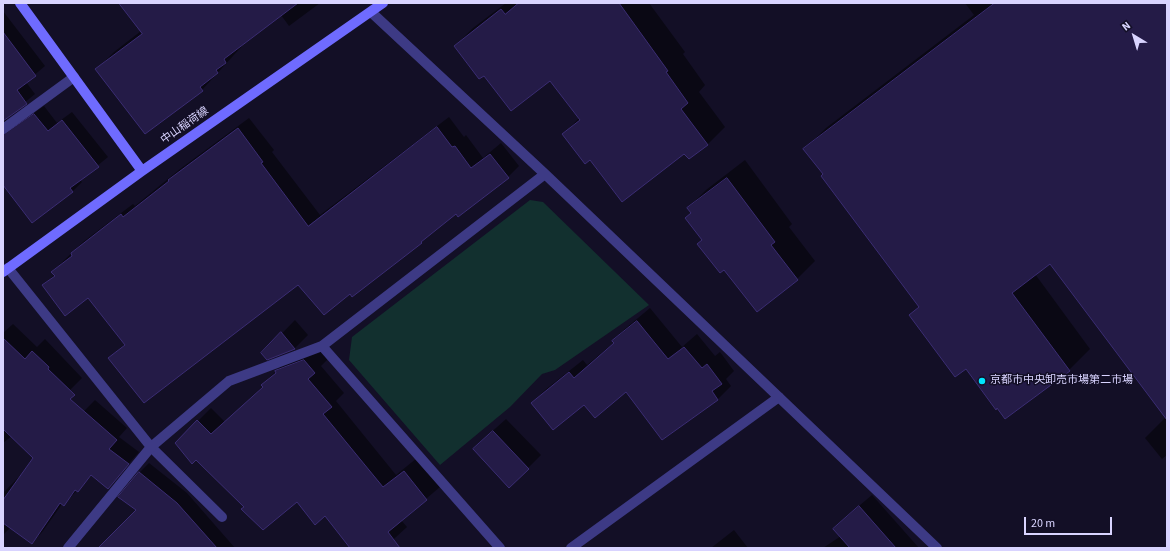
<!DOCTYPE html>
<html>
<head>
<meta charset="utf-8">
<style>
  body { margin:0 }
  #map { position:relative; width:1170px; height:551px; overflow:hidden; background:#130f26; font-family:"Source Sans 3",sans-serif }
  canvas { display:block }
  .frame { position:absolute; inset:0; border:4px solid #d9d4ff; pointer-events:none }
  .north { position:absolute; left:1114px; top:16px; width:40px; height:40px; -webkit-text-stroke:3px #130f26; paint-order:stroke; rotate:322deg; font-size:11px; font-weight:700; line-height:16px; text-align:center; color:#d9d4ff }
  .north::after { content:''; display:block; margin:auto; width:14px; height:18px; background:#d9d4ff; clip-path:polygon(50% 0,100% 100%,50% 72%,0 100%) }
  .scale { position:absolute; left:1024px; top:517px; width:88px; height:18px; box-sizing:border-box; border:2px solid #d9d4ff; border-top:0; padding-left:5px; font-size:12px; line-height:14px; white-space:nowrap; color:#d9d4ff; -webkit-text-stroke:3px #130f26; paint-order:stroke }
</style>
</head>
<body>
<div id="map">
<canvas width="1170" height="551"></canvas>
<div class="frame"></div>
<div class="north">N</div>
<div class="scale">20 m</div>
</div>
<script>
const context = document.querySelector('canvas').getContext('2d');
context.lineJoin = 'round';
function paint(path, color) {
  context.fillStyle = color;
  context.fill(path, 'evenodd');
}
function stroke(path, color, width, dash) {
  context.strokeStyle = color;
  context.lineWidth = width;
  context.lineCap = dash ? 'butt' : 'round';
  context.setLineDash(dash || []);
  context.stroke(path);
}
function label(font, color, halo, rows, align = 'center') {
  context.font = font + ' "Source Sans 3","Noto Sans JP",sans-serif';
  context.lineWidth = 3;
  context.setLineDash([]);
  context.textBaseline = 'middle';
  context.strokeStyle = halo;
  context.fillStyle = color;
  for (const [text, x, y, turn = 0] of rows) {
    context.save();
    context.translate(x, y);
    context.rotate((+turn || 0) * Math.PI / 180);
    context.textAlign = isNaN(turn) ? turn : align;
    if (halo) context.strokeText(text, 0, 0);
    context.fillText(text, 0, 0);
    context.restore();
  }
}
const green = new Path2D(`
  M530,200L543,202L649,305L555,370L542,374L510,407L440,465L349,360L352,337Z`);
const shadow = new Path2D(`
  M120,3H320L289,26L281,15L243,45L202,90L145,133L97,69L114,52L141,31Z
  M506,3H649L685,52L683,54L705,85L699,92L725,127L708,144L689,158L685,152L590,159L564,134L579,118L551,79L484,75L455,46L473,28Z
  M965,3H1167V455L1162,459L1145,438L1166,417L1050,263L1035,274L1090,349L1069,370L966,368L910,315L919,306L805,149L826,128L974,15Z
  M3,11L45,66L26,82L35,94L6,118L7,123L10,126L17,125L44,106L57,123L72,112L108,157L80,180L82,182L72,192L32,222L3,185Z
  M449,117L464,137L466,135L483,158L501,143L519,166L508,177L456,213L421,242L350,293L298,284L109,358L125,344L88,297L43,286L55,274L52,272L83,242L133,204L135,206L180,169L249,118L274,150L272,152L320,215Z
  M745,160L792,224L789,227L815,261L797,279L703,239L688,208L706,190Z
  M650,308L682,347L697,334L715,356L720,352L734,371L726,379L731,386L718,399L663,439L627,391L584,404L532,403L545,390L583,360L587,365L615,342L613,341L626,328Z
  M295,320L308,335L295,348L267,359L263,353Z
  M13,324L37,347L45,339L82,378L70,390L3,443V333Z
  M318,347L328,359L321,366L344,393L336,401L396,475L417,458L440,487L401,520L407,527L384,548H351L325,515L297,501L245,507L198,421L211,408L225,422L263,386L262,385L289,358Z
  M95,400L127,428L119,437L139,452L108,487L92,475L63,505L62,504L43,531L32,543L11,527L3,535V493Z
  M506,419L541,455L528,468L487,436Z
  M149,463L187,493L235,548H100L137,510L139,473Z
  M872,495L919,548H823L841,536L847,516Z
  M734,530L748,548H711Z`);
const building = new Path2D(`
  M119,3H298L224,59L226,63L216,70L218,73L200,87L203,91L145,134L95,69L142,34Z
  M519,3H619L668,71L666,72L688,103L681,109L708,145L689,159L684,154L622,202L590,160L585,164L562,134L580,120L550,81L511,111L484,76L479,79L454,46L501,9L505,14Z
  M995,3H1167V420L1050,264L1012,293L1070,371L1005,419L997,408L996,410L966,369L955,377L909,315L919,307L821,176L823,174L803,149Z
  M3,32L36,76L17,90L27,104L3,121Z
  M34,114L48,131L62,120L99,167L70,188L73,192L32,223L3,185V135Z
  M437,127L452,147L455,146L471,168L490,154L509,178L458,217L456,214L421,242L422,243L352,297L350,294L324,315L298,285L144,403L108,358L125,345L88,298L65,316L42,285L55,276L51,272L72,256L71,253L121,214L123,217L169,181L168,180L238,128L263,162L261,163L308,226Z
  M727,178L775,242L771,245L798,280L757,312L724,270L720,273L697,244L702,240L685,218L691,213L687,208Z
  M637,321L668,359L684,347L702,368L707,364L722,384L712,391L718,400L662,440L626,392L595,418L584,405L553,430L531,403L569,372L574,378L614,343L612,341Z
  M281,332L295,349L267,360L261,353Z
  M3,338L25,359L32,351L49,367L48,369L75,395L70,399L117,440L109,449L129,464L108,489L91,475L78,492L75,490L64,506L60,503L32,544L3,523V500L33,458L3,429Z
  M304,360L315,373L308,379L332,407L323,414L383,487L404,471L427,500L388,532L400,548H350L325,516L315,525L297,502L263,530L241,509L244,507L196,460L192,464L175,443L197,420L211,434L263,387L261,385L276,373L275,371Z
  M493,431L529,469L509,488L473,449Z
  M139,472L177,503L217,548H98L136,510L118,497Z
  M859,506L896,548H850L833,529Z`);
const lane = new Path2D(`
  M3,129L74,77
  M151,447L222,517`);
const street = new Path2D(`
  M371,12L545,174L937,548
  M8,268L151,447
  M322,346L500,548
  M68,548L151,447L229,381L322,346L545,174
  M571,548L779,397`);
const secondary = new Path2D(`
  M20,3L142,171
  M3,272L142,171L383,3`);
const markers = [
  [982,381,4,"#00e5ff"]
];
const streetNames = [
  ["中山稲荷線",185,126,-35]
];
const poiNames = [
  ["京都市中央卸売市場第二市場",990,381]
];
paint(green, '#12302f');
paint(shadow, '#0007');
paint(building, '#241b47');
stroke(building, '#3b2d73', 1);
stroke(lane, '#3d3a85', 10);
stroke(street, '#3d3a85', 10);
stroke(secondary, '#6f6bff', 10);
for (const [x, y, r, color] of markers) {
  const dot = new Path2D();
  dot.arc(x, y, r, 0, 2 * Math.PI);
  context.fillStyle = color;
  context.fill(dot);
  stroke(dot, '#130f26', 1.5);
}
label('11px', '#d9d4ff', '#130f26', streetNames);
label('11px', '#d9d4ff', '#130f26', poiNames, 'left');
</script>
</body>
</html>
